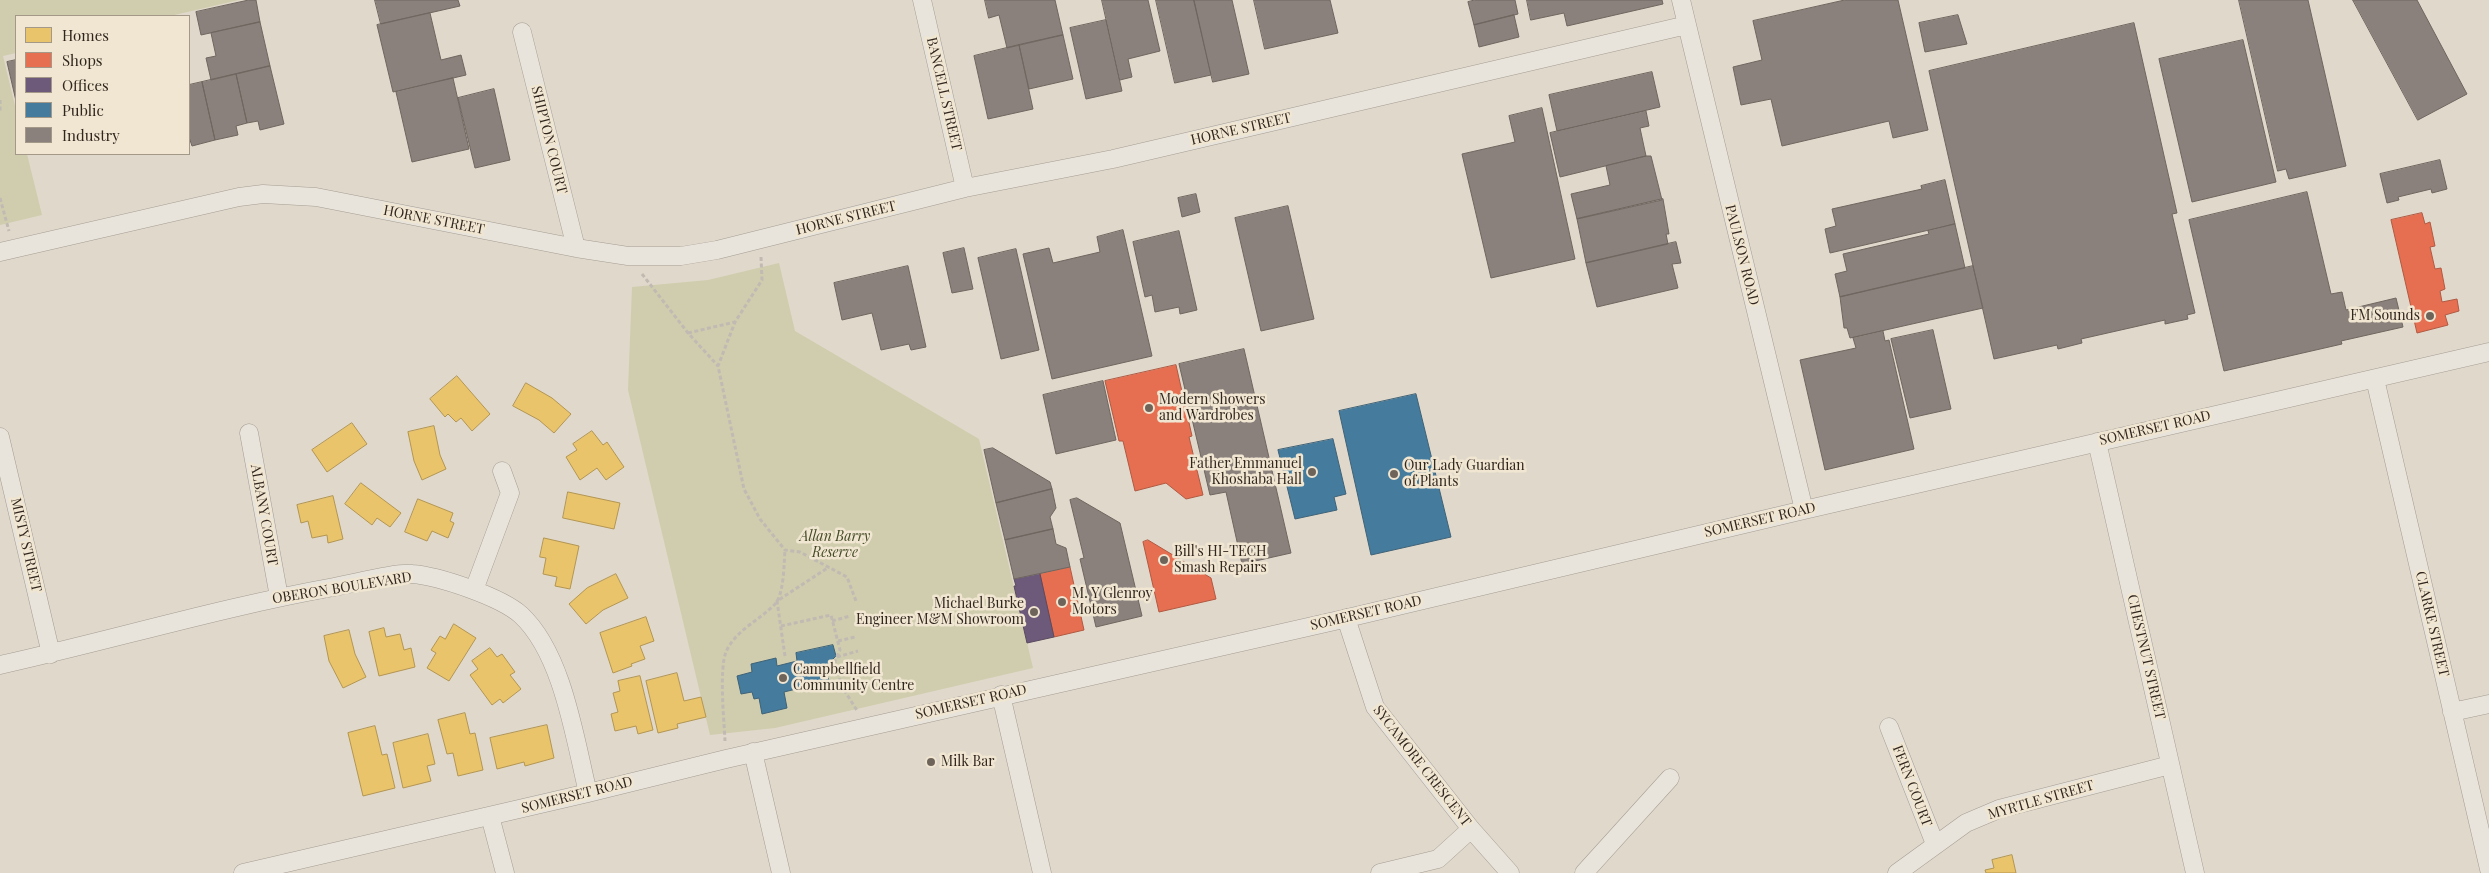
<!DOCTYPE html>
<html>
<head>
<meta charset="utf-8">
<style>
  body { margin:0 }
  #map { position:relative; width:2489px; height:873px; overflow:hidden; background:#e0d8ca; font-family:"Playfair Display",serif }
  canvas { display:block }
  .legend { position:absolute; left:15px; top:15px; width:175px; height:140px; box-sizing:border-box; background:#f0e6d1; border:1px solid #a49989; margin:0; padding:6px 9px; list-style:none; font-size:15px; color:#31261e }
  .legend li { display:flex; align-items:center; gap:10px; height:25px }
  .legend b { width:25px; border:1px solid #a49989 }
</style>
</head>
<body>
<div id="map">
<canvas width="2489" height="873"></canvas>
<ul class="legend">
<li><b style="height:14px;background:#e9c46a"></b>Homes</li>
<li><b style="height:14px;background:#e76f51"></b>Shops</li>
<li><b style="height:14px;background:#6d597a"></b>Offices</li>
<li><b style="height:14px;background:#457b9d"></b>Public</li>
<li><b style="height:14px;background:#8a817c"></b>Industry</li>
</ul>
</div>
<script>
const context = document.querySelector('canvas').getContext('2d');
context.lineJoin = 'round';
function paint(path, color) {
  context.fillStyle = color;
  context.fill(path, 'evenodd');
}
function stroke(path, color, width, dash) {
  context.strokeStyle = color;
  context.lineWidth = width;
  context.lineCap = dash ? 'butt' : 'round';
  context.setLineDash(dash || []);
  context.stroke(path);
}
function label(font, color, halo, rows, align = 'center') {
  context.font = font + ' "Playfair Display",serif';
  context.lineWidth = 5;
  context.setLineDash([]);
  context.textBaseline = 'middle';
  context.strokeStyle = halo;
  context.fillStyle = color;
  for (const [text, x, y, turn = 0] of rows) {
    context.save();
    context.translate(x, y);
    context.rotate((+turn || 0) * Math.PI / 180);
    context.textAlign = isNaN(turn) ? turn : align;
    if (halo) context.strokeText(text, 0, 0);
    context.fillText(text, 0, 0);
    context.restore();
  }
}
const green = new Path2D(`
  M0,0H239L170,16H16V53L3,56L16,110V154H27L42,215L0,225Z
  M779,263L795,331L979,439L1033,668L775,728L710,735L628,390L632,287L708,280Z`);
const homes = new Path2D(`
  M457,376L490,414L472,431L461,418L456,422L448,414L445,417L430,399Z
  M526,383L552,398L571,414L554,433L539,420L513,406Z
  M352,423L367,444L327,472L312,450Z
  M434,426L440,455L446,469L422,480L414,461L408,432Z
  M592,431L603,445L607,442L624,467L606,480L597,468L580,480L566,457L577,450L573,444Z
  M361,483L401,513L390,527L377,518L372,525L345,504Z
  M568,492L620,503L614,529L563,518Z
  M333,496L343,539L328,543L327,535L312,538L308,521L301,523L297,505Z
  M418,499L453,513L450,521L454,523L448,538L432,531L427,541L405,532Z
  M544,538L579,546L570,589L555,586L557,577L543,574L546,558L540,557Z
  M616,574L628,598L603,610L586,624L569,604L587,588Z
  M646,617L654,641L640,646L645,659L631,664L632,666L613,673L600,633Z
  M454,624L476,638L449,681L427,668L436,653L431,650L440,636L445,639Z
  M384,628L386,637L400,634L404,650L411,648L415,667L379,676L369,632Z
  M349,630L355,654L366,677L343,688L329,661L324,636Z
  M490,648L497,657L502,654L515,672L510,675L521,689L503,703L500,699L492,705L470,675L478,669L472,661Z
  M677,673L684,701L701,697L706,717L677,724L678,728L658,733L646,681Z
  M640,676L653,730L638,734L636,726L615,731L611,714L618,712L613,693L620,691L618,681Z
  M465,713L470,734L475,733L483,770L458,776L453,753L447,754L438,720Z
  M547,725L554,758L525,766L524,762L497,769L490,738Z
  M375,726L382,755L387,754L395,788L363,796L348,733Z
  M428,734L435,764L427,766L431,781L403,788L393,743Z
  M2012,855L2016,873H1986L1985,870L1994,868L1992,860Z`);
const shops = new Path2D(`
  M2422,213L2425,224L2430,222L2435,246L2430,247L2435,269L2441,268L2445,289L2440,291L2442,302L2457,299L2459,311L2445,315L2448,325L2417,333L2391,220Z
  M1176,365L1192,436L1189,437L1203,495L1186,499L1166,483L1135,491L1123,441H1119L1105,381Z
  M1148,540L1211,578L1216,599L1159,612L1143,542Z
  M1070,567L1084,630L1054,637L1040,574Z`);
const offices = new Path2D(`
  M1040,574L1054,637L1027,643L1014,586H1016L1014,579Z`);
const public = new Path2D(`
  M1416,394L1451,537L1371,555L1339,411Z
  M1333,439L1346,494L1334,497L1337,510L1295,519L1278,450Z
  M833,645L836,656L825,667L829,681L784,692L787,708L762,714L759,698L754,699L752,692L741,694L737,676L752,672L751,664L776,658L777,666L797,661L796,653Z`);
const industry = new Path2D(`
  M249,0H256L260,22L201,35L196,12Z
  M375,0H458L460,6L381,24Z
  M985,0H1055L1063,35L1007,48L999,15L989,18Z
  M1102,0H1148L1160,51L1128,59L1132,77L1120,80Z
  M1156,0H1194L1211,75L1175,83Z
  M1194,0H1232L1249,74L1213,82Z
  M1254,0H1330L1338,33L1265,49Z
  M1475,0H1515L1518,14L1474,25L1468,2Z
  M1527,0H1662L1663,4L1567,26L1564,13L1531,20Z
  M1845,0H1898L1928,130L1893,138L1889,121L1782,146L1771,99L1741,105L1733,67L1762,60L1753,21Z
  M2239,0H2308L2346,166L2289,179L2286,169L2278,171Z
  M2353,0H2417L2467,94L2418,120Z
  M430,13L441,60L461,55L466,75L393,92L377,25Z
  M1514,15L1519,37L1479,47L1474,25Z
  M1958,15L1967,44L1925,52L1919,23Z
  M1106,20L1122,91L1086,99L1070,28Z
  M260,22L270,66L211,80L206,58L216,56L211,33Z
  M2134,23L2177,213L2172,214L2195,313L2187,315L2188,319L2165,324V320L2081,339L2082,343L2058,349L2057,345L1994,359L1929,71Z
  M1063,35L1073,79L1029,89L1019,45Z
  M2243,40L2276,182L2192,202L2159,59Z
  M1019,45L1033,109L988,119L974,56Z
  M16,60V101L7,62Z
  M270,66L284,124L260,130L258,121L247,123L236,74Z
  M1652,72L1660,107L1557,131L1549,95Z
  M236,74L247,123L236,126L238,135L215,140L202,82Z
  M453,78L469,149L412,162L396,92Z
  M202,82L215,140L192,146L189,137V85Z
  M494,89L510,160L475,168L458,98Z
  M1542,108L1575,259L1491,278L1462,154L1515,142L1509,116Z
  M1646,111L1649,126L1640,128L1646,156L1560,177L1550,133Z
  M1646,156H1651L1662,200L1577,219L1571,194L1610,185L1606,166Z
  M2440,160L2447,189L2432,193L2431,189L2398,197L2399,200L2387,203L2380,174Z
  M1945,180L1955,224L1830,253L1825,229L1836,226L1832,209L1922,189L1921,186Z
  M2307,192L2331,294L2342,292L2346,310L2396,298L2403,327L2341,341L2342,344L2224,371L2189,220Z
  M1196,194L1200,212L1182,217L1178,198Z
  M1663,199L1669,234H1666L1668,244L1586,263L1577,219Z
  M1288,206L1314,319L1261,331L1235,218Z
  M1955,224L1965,268L1840,297L1835,274L1847,271L1843,254L1929,234L1928,231Z
  M1123,230L1152,356L1052,379L1023,254L1049,248L1053,263L1100,252L1097,237Z
  M1179,231L1197,310L1180,314L1179,307L1155,312L1152,295L1145,297L1133,242Z
  M1676,242L1681,263L1672,264L1678,288L1597,307L1586,263Z
  M964,248L973,289L952,293L943,253Z
  M1016,249L1039,350L1001,359L978,258Z
  M908,266L926,347L911,350L909,344L881,350L872,313L842,320L834,283Z
  M1973,266L1983,308L1850,338L1847,328H1844L1840,297Z
  M1933,330L1951,409L1910,418L1891,339Z
  M1883,331L1885,341L1889,340L1914,449L1825,470L1800,360L1856,348L1853,338Z
  M1244,349L1291,553L1242,564L1226,492L1210,495L1179,364Z
  M1103,381L1116,440L1056,454L1043,395Z
  M993,448L1050,482L1052,489L996,503L984,450Z
  M1052,489L1056,508L1050,517L1053,529L1005,540L996,503Z
  M1077,498L1120,523L1142,616L1096,627L1080,559L1084,558L1070,500Z
  M1053,529L1056,544L1066,548L1070,567L1014,579L1005,540Z`);
const path = new Path2D(`
  M0,100V113
  M0,198L9,231
  M761,257L762,280L735,322L718,366L744,489L760,519L785,550L800,552L847,577L856,601
  M642,274L688,333L718,366
  M688,333L735,322
  M832,621L850,616
  M781,626L831,615L840,650L835,661L841,685L858,712
  M838,641L855,637
  M785,656L777,601L829,567
  M837,657L858,651
  M725,741C724,720 719,669 726,652C735,630 762,619 776,603C784,592 784,563 785,550`);
const minor = new Path2D(`
  M922,0L965,188
  M1681,0L1804,510
  M522,32L576,248
  M0,252L239,197L263,194L316,197L576,248L628,256H681L717,250L965,188L1113,159L1687,25
  M2375,379L2489,869
  M249,433L279,597
  M0,437L51,654
  M2097,442L2195,873
  M474,590L510,493L502,471
  M1346,618L1375,707L1471,829L1510,873
  M0,665C112,640 222,607 334,587C352,584 397,572 412,574C439,576 501,597 521,615C563,654 575,740 588,793
  M1001,695L1042,873
  M2452,712L2489,704
  M1889,727L1935,844
  M753,752L781,873
  M490,816L505,873
  M243,873L588,793L726,759L1339,620L1804,510L2489,352
  M1380,873L1438,859L1471,829
  M1584,873L1670,778
  M1897,873L1966,823L1999,809L2170,765`);
const markers = [
  [2430,316,5,"#6e645a"],
  [1149,408,5,"#6e645a"],
  [1312,472,5,"#6e645a"],
  [1394,474,5,"#6e645a"],
  [1164,560,5,"#6e645a"],
  [1062,602,5,"#6e645a"],
  [1034,612,5,"#6e645a"],
  [783,678,5,"#6e645a"],
  [931,762,5,"#6e645a"]
];
const streetNames = [
  ["BANCELL STREET",944,94,77],
  ["HORNE STREET",1241,129,-13],
  ["SHIPTON COURT",549,140,76],
  ["HORNE STREET",846,218,-14],
  ["HORNE STREET",434,220,11],
  ["PAULSON ROAD",1742,255,76],
  ["SOMERSET ROAD",2155,428,-13],
  ["ALBANY COURT",264,515,80],
  ["SOMERSET ROAD",1760,520,-13],
  ["MISTY STREET",26,545,77],
  ["OBERON BOULEVARD",342,588,-9],
  ["SOMERSET ROAD",1366,613,-13],
  ["CLARKE STREET",2432,624,77],
  ["CHESTNUT STREET",2146,657,77],
  ["SOMERSET ROAD",971,702,-13],
  ["SYCAMORE CRESCENT",1422,766,52],
  ["FERN COURT",1912,786,69],
  ["SOMERSET ROAD",577,795,-14],
  ["MYRTLE STREET",2041,800,-16]
];
const poiNames = [
  ["FM Sounds",2420,316,"right"],
  ["Modern Showers",1159,400],
  ["and Wardrobes",1159,416],
  ["Father Emmanuel",1302,464,"right"],
  ["Khoshaba Hall",1302,480,"right"],
  ["Our Lady Guardian",1404,466],
  ["of Plants",1404,482],
  ["Bill's HI-TECH",1174,552],
  ["Smash Repairs",1174,568],
  ["M. Y Glenroy",1072,594],
  ["Motors",1072,610],
  ["Michael Burke",1024,604,"right"],
  ["Engineer M&M Showroom",1024,620,"right"],
  ["Campbellfield",793,670],
  ["Community Centre",793,686],
  ["Milk Bar",941,762]
];
const parkNames = [
  ["Allan Barry",835,537],
  ["Reserve",835,553]
];
paint(green, '#cfcdae');
paint(homes, '#e9c46a');
stroke(homes, '#b29553', 1);
paint(shops, '#e76f51');
stroke(shops, '#b05942', 1);
paint(offices, '#6d597a');
stroke(offices, '#5b4a5e', 1);
paint(public, '#457b9d');
stroke(public, '#3f6277', 1);
paint(industry, '#8a817c');
stroke(industry, '#6f6660', 1);
stroke(minor, '#a59d94', 19);
stroke(path, '#c0bab3', 3, [4, 2.5]);
stroke(minor, '#e8e4db', 18);
for (const [x, y, r, color] of markers) {
  const dot = new Path2D();
  dot.arc(x, y, r, 0, 2 * Math.PI);
  context.fillStyle = color;
  context.fill(dot);
  stroke(dot, '#f0e6d1', 2);
}
label('14px', '#31261e', '#f0e6d1', streetNames);
label('14px', '#31261e', '#f0e6d1', poiNames, 'left');
label('italic 14px', '#444b27', '#f0e6d1', parkNames);
</script>
</body>
</html>
